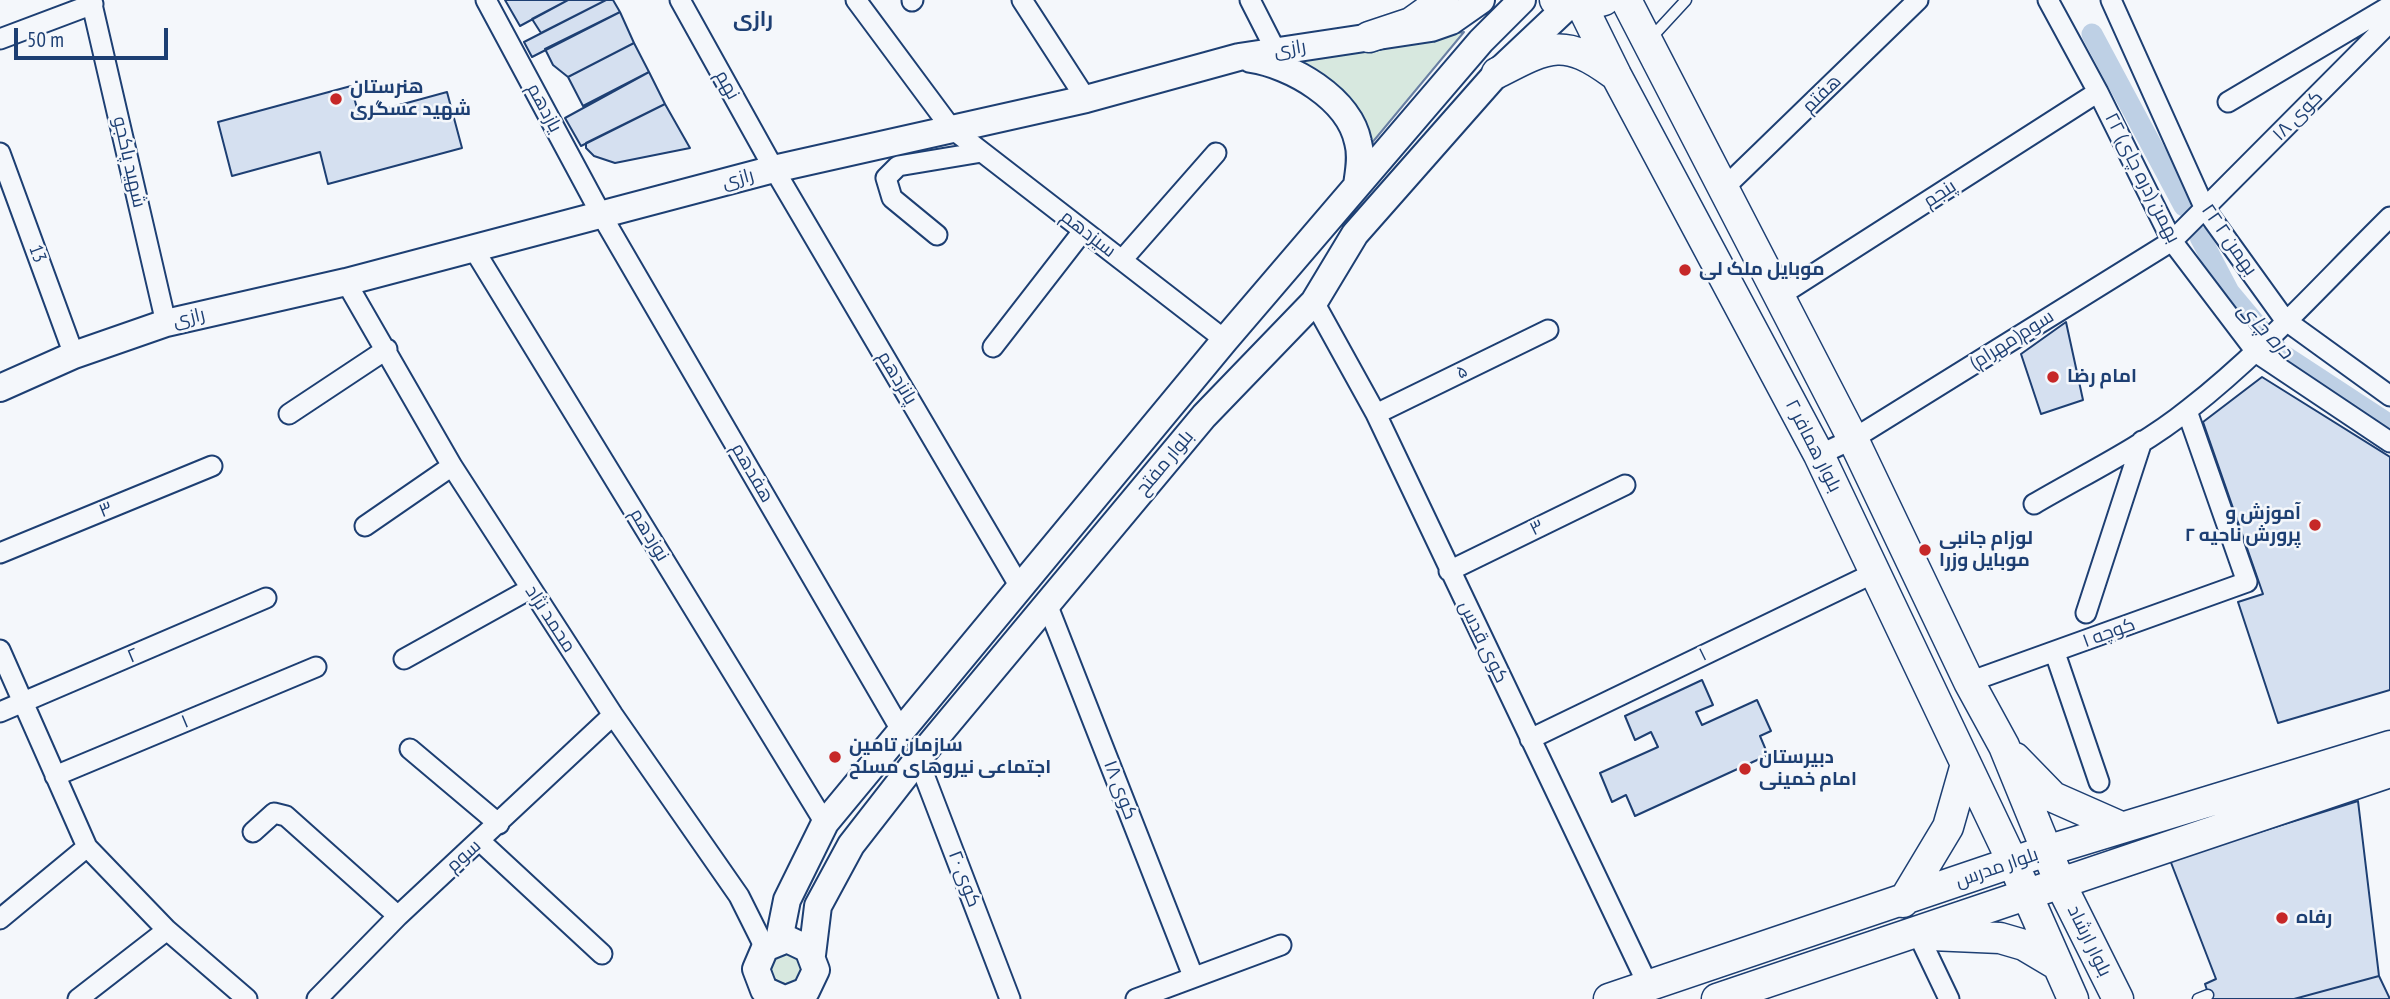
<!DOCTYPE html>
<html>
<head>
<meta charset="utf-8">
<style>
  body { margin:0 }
  #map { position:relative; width:2390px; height:999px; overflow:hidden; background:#f4f7fb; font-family:"PT Sans Narrow",sans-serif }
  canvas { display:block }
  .scale { position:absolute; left:14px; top:28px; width:154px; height:32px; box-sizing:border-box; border:4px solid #1d3f73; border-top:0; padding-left:9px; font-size:21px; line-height:24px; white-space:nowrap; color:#1d3f73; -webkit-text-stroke:5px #f4f7fb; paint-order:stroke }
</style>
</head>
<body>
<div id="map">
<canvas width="2390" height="999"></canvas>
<div class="scale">50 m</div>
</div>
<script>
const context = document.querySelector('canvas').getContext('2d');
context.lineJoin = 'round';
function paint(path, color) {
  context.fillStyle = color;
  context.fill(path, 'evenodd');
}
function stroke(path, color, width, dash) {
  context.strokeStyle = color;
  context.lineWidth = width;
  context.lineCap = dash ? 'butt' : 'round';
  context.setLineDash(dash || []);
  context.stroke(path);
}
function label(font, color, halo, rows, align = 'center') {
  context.font = font + ' "PT Sans Narrow",Cairo,sans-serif';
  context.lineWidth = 5;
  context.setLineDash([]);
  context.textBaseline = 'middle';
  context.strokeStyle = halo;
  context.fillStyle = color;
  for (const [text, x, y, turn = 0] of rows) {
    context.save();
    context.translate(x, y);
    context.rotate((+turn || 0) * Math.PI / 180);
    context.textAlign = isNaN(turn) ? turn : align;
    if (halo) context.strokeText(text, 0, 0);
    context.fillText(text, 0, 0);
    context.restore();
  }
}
const green = new Path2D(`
  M1464,32L1371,144L1285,55Z
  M771 969a15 15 0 1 1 30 0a15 15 0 1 1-30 0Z`);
const canal = new Path2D(`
  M2092,34L2184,206
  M2200,237L2229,292L2280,353L2390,425`);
const building = new Path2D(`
  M505,0H568L520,26Z
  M568,0H606L541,33L532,19Z
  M606,0H613L620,12L532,57L524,42Z
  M620,12L634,43L568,77L553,65L545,49Z
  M634,43L649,72L583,106L568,77Z
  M649,72L665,104L581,146L565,118Z
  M351,86L359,116L447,92L462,148L328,184L320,152L232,176L218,122Z
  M665,104L690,148L615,163L594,156L586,148V143Z
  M2066,322L2083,400L2041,414L2021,354Z
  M2262,377L2390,457V690L2278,723L2238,602L2263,594L2203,422Z
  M1702,680L1713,705L1696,712L1702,725L1757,700L1771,731L1760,736L1768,755L1635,816L1626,795L1612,802L1600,773L1658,747L1651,732L1635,740L1625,716Z
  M2358,801L2379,976L2294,999H2210L2205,984L2216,979L2170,860Z
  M2379,976L2390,999H2294Z`);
const lane = new Path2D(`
  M1651,38L1686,0
  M2198,999L2208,995`);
const street = new Path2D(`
  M91,0L166,323
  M486,0L602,216L901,730
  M680,0L774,169L1020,587
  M856,0L951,128L1225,340
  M1022,0L1086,99
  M1250,0L1276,51
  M2048,0L2098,92L2172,241L2257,353L2390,442
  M2111,0L2205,209L2285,320L2390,396
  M912,1L913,0
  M0,39L93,4
  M2228,102L2390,6
  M0,153L74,355
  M1725,187L1918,0
  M937,235L892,198L886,178L898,166L982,152
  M473,248L825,823
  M1122,260L1216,153
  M346,282L452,466L613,715L739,896L765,948
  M1781,295L2098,92
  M1314,302L1376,414L1648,985
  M993,347L1083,231
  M289,414L387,349
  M1376,414L1548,330
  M1819,455L1853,439L2172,241L2390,22
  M2034,504C2085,474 2142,447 2189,409C2262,352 2324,282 2390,217
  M365,526L452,466
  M0,553L212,466
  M1449,571L1625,485
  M1047,604L1193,976
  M2086,613L2142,441
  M0,650L87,847L167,930L247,999
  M2055,653L2099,782
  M404,659L530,589
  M1969,682L2247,582L2187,411
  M0,712L266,598
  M1530,739L1876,572
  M410,749L499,824
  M918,759L1010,999
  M55,776L316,667
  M253,832L274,813L286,816L398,916
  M481,842L602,954
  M0,919L87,847
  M1917,932L1949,999
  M78,999L167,930
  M317,999L398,916L613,715
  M1136,999L1281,945`);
const secondary = new Path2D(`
  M1251,59C1291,65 1349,98 1358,142C1362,156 1359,171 1357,185
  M0,388L74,355L166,323L346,282L774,169L1086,99L1239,57L1431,28L1451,21L1481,0
  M779,940L787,900L825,823L1225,340L1481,41L1522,0
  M812,955L818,906L851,845L918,759L1204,416L1314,302L1355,234L1497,73L1569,5
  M784,999L764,990L756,969L765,948L787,939L808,949L816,970L806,991L786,999`);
const primary = new Path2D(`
  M1555,0L1582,6L1604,0
  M1626,0L1853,439L1969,682L2004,746L2060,883L2118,999
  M1582,6L1616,75L1819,455L2013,863L2073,999
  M1369,37L1411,23L1443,0
  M1497,73C1549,46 1564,37 1614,74
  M2015,758L2053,797L2121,827
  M1903,902L1948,827L1966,764
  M1931,935L2000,938L2024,945L2056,964
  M1609,999L2046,851L2390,746
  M1717,999L2390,772`);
const markers = [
  [336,99,7,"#c62828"],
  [1685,270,7,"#c62828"],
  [2053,377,7,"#c62828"],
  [2315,525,7,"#c62828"],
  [1925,550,7,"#c62828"],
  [835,757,7,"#c62828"],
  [1745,769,7,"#c62828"],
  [2282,918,7,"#c62828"]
];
const streetNames = [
  ["رازی",1290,49,-9],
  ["نهم",727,85,61],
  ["هفتم",1822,94,-44],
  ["یازدهم",544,108,62],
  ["کوی ۱۸",2298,116,-45],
  ["شهید پاکجو",129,162,77],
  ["۲۲ بهمن (دره چای)",2142,178,63],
  ["رازی",738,179,-15],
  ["پنجم",1940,194,-33],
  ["سیزدهم",1088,234,38],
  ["۲۲ بهمن ۲",2229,240,55],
  ["13",37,254,70],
  ["رازی",189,318,-13],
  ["سوم(مهرام)",2012,340,-32],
  ["۵",1462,372,-26],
  ["پانزدهم",897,378,59],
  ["بلوار همافر ۲",1813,446,63],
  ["بلوار مفتح",1165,463,-50],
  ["هفدهم",752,473,60],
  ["۳",106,510,-22],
  ["۳",1537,528,-26],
  ["نوزدهم",649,535,59],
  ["محمد نژاد",550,619,57],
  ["کوچه ۱",2109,633,-20],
  ["کوی قدس",1483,642,64],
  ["۱",1703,655,-26],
  ["۲",133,656,-23],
  ["۱",185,722,-23],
  ["کوی ۱۸",1120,790,69],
  ["سوم",464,856,-42],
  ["بلوار مدرس",1997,868,-19],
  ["کوی ۲۰",964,879,69],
  ["بلوار ارشاد",2089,941,64]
];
const poiNames = [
  ["هنرستان",350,88],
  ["شهید عسگری",350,110],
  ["موبایل ملک لی",1699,270],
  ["امام رضا",2067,377],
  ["آموزش و",2301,514,"right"],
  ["پرورش ناحیه ۲",2301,536,"right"],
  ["لوزام جانبی",1939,539],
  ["موبایل وزرا",1939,561],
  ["سازمان تامین",849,746],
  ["اجتماعی نیروهای مسلح",849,768],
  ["دبیرستان",1759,758],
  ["امام خمینی",1759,780],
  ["رفاه",2296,918]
];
const neighbourhoodNames = [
  ["رازی",753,20]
];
const waterNames = [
  ["دره چای",2265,331,46]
];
paint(green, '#d7e8df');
stroke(green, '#687fa3', 2);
stroke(canal, '#bed0e5', 21);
paint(building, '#d5e0f0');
stroke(building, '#1d3f73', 2);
stroke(lane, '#1d3f73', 13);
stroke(street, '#1d3f73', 23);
stroke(secondary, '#1d3f73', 30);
stroke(primary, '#1d3f73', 33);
stroke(lane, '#f4f7fb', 10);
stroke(street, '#f4f7fb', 19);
stroke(secondary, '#f4f7fb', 26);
stroke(primary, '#f4f7fb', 30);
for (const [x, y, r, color] of markers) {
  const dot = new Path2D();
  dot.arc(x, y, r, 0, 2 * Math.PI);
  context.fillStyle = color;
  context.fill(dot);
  stroke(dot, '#f4f7fb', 2.5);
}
label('19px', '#1d3f73', '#f4f7fb', streetNames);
label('bold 19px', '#1d3f73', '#f4f7fb', poiNames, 'left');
label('bold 21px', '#1d3f73', '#f4f7fb', neighbourhoodNames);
label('italic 21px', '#1d3f73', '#f4f7fb', waterNames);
</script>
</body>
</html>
